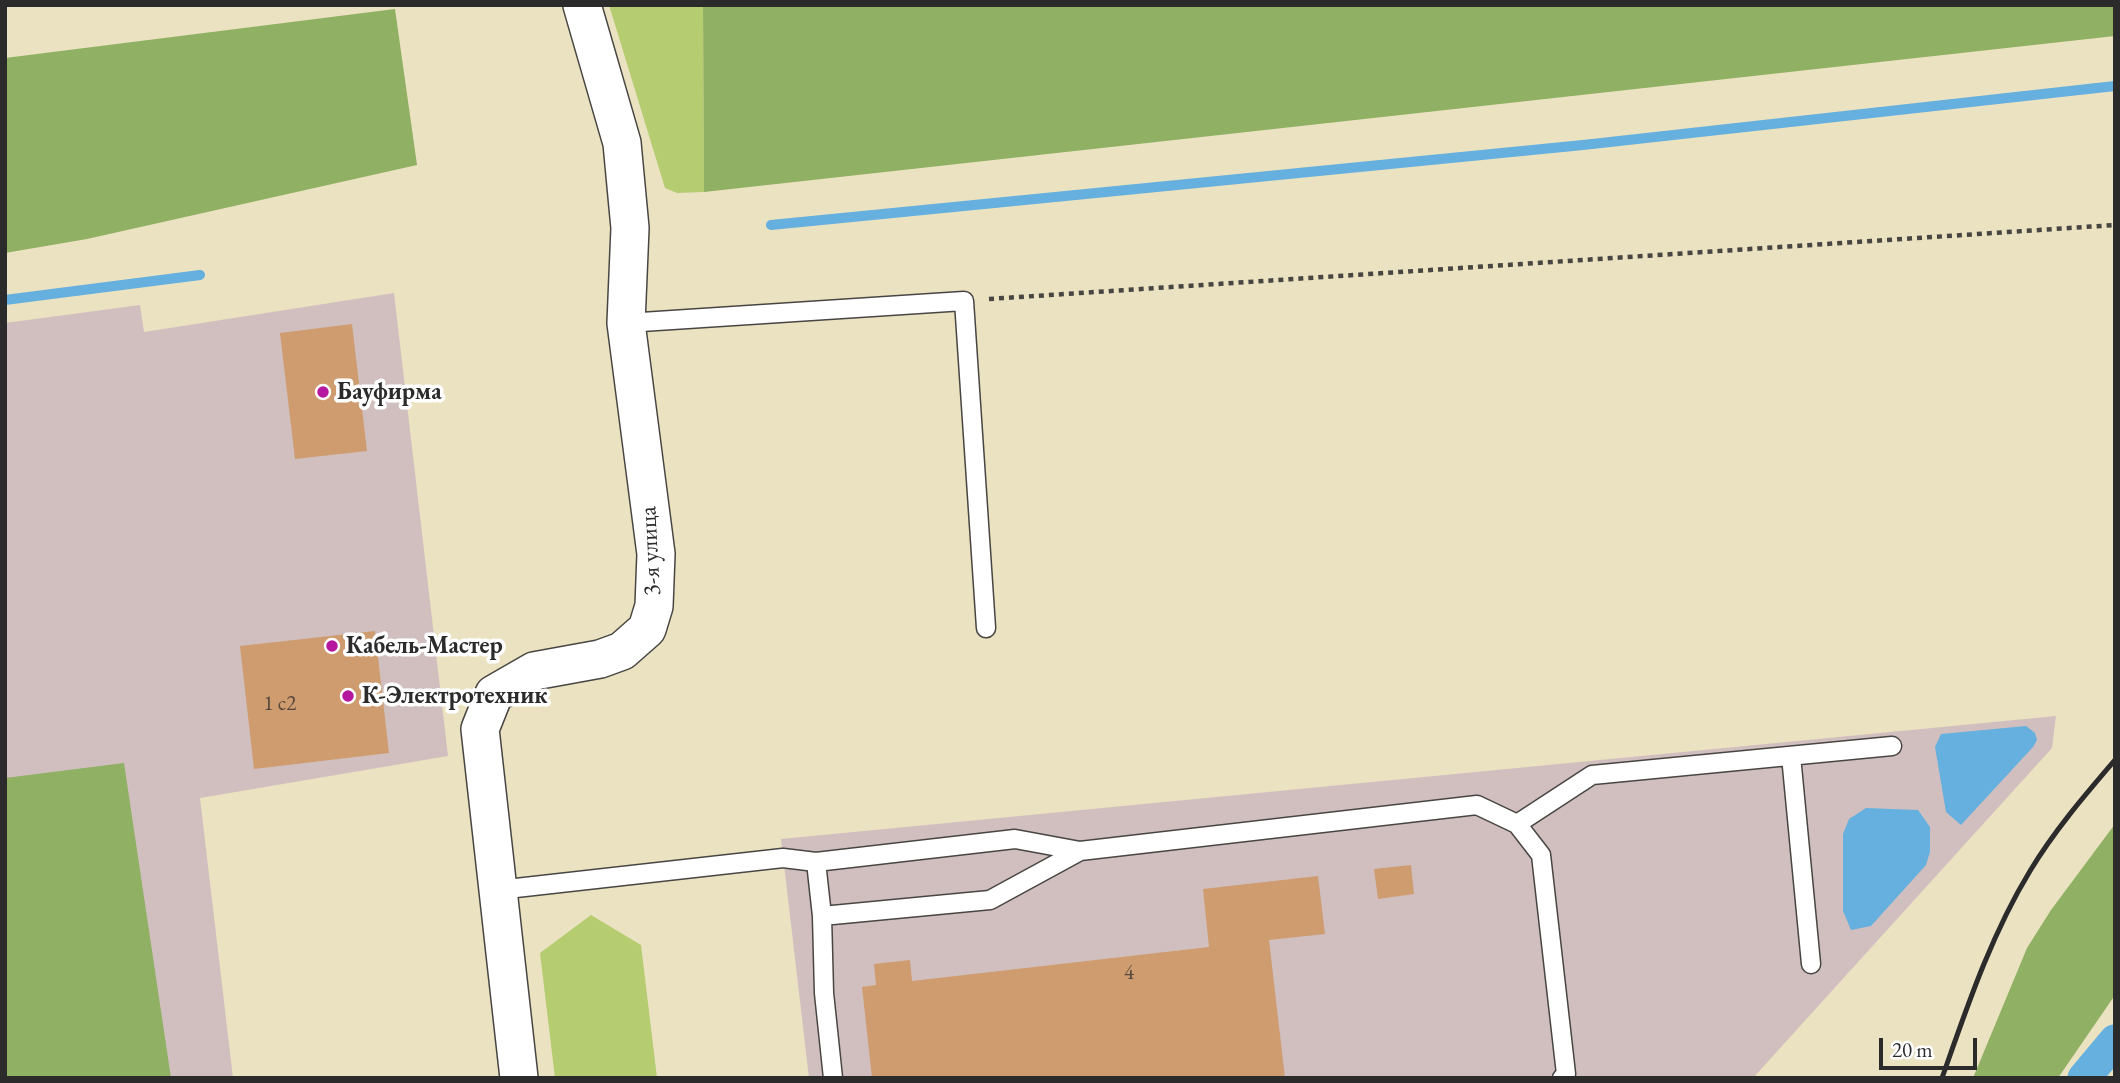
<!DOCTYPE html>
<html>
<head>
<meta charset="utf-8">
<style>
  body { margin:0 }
  #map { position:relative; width:2120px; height:1083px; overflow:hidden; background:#ebe2c1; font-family:"EB Garamond",serif }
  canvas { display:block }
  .frame { position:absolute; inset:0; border:7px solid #2b2b2b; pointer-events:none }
  .scale { position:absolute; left:1879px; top:1038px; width:98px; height:32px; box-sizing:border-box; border:4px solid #2b2b2b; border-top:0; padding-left:9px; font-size:21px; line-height:24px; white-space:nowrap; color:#2b2b2b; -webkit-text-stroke:5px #fff; paint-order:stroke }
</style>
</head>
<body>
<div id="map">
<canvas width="2120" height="1083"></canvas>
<div class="frame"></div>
<div class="scale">20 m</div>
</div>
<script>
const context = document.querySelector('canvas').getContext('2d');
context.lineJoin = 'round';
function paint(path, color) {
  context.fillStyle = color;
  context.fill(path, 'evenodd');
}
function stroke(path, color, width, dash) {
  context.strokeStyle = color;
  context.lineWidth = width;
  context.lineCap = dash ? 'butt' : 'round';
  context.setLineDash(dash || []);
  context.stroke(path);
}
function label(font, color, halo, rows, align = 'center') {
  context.font = font + ' "EB Garamond",serif';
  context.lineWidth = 7;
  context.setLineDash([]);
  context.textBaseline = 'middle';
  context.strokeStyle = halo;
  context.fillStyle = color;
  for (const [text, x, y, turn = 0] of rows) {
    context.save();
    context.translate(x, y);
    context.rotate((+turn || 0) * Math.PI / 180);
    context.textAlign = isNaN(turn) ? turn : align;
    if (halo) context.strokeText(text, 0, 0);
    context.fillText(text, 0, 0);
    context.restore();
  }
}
const industrial = new Path2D(`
  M394,293L448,756L200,798L233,1078H5V323L140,305L144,332Z
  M2056,716L2052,748L1753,1078H809L781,839Z`);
const green = new Path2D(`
  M609,5H703L704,192L677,193L665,188Z
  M591,915L641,945L657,1078H555L540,953Z`);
const forest = new Path2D(`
  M703,5H2115V36L704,192Z
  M395,9L417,165L87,239L5,253V58Z
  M124,763L171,1078H5V778Z
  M2115,824V995L2058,1078H1973L2027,948L2051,910Z`);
const water = new Path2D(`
  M2026,726L2035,733L2037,740L2033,747L1961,825L1946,812L1935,747L1941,734Z
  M1866,808L1918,810L1930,827V852L1926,865L1871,926L1851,930L1843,911V834L1849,819Z`);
const stream = new Path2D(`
  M771,225L1583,145L2115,86
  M5,300L200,275`);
const canal = new Path2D(`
  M2084,1078L2115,1041`);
const building = new Path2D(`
  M352,324L367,451L295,459L280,333Z
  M375,631L389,753L254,769L240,646Z
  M1411,865L1414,894L1378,899L1374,869Z
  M1318,876L1325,934L1269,940L1285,1078H872L862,987L876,985L874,964L910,960L912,981L1209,947L1203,889Z`);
const path = new Path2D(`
  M989,299L2115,225`);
const lane = new Path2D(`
  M626,323L964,301L986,628
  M1791,756L1811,964
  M1517,824L1592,775L1892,746
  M498,890L783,858L816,862
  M822,916L816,862L1015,839L1080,851
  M833,1078L824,993L822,916L990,900L1080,851L1477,805L1517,824L1541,855L1566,1074L1562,1078`);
const street = new Path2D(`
  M519,1078L480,729L494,694L534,671L600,659L622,651L647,629L654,606L656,554L626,323L630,228L622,143L582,5`);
const rail = new Path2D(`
  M1942,1078C1967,1007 1991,935 2030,871C2054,831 2085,795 2115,760`);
const markers = [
  [323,392,7,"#b5179e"],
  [332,646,7,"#b5179e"],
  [348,696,7,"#b5179e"]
];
const numberNames = [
  ["1 с2",280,704],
  ["4",1129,973]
];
const poiNames = [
  ["Бауфирма",337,392],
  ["Кабель-Мастер",346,646],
  ["К-Электротехник",362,696]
];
const streetNames = [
  ["3-я улица",651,551,-93]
];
paint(industrial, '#d1bfbf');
paint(green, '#b5cc71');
paint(forest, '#90b063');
paint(water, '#65b0de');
stroke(stream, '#65b0de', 10);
stroke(canal, '#65b0de', 33);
paint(building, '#ce9c6f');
stroke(lane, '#484642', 21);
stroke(street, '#484642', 40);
stroke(path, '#484642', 4.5, [5, 5]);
stroke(lane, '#fff', 18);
stroke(street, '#fff', 37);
stroke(rail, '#2b2b2b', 5);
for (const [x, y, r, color] of markers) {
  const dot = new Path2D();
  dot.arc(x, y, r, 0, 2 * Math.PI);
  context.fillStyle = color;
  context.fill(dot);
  stroke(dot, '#fff', 2.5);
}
label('21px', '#54473c', null, numberNames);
label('bold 24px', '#2b2b2b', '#fff', poiNames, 'left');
label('24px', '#2b2b2b', '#fff', streetNames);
</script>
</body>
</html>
